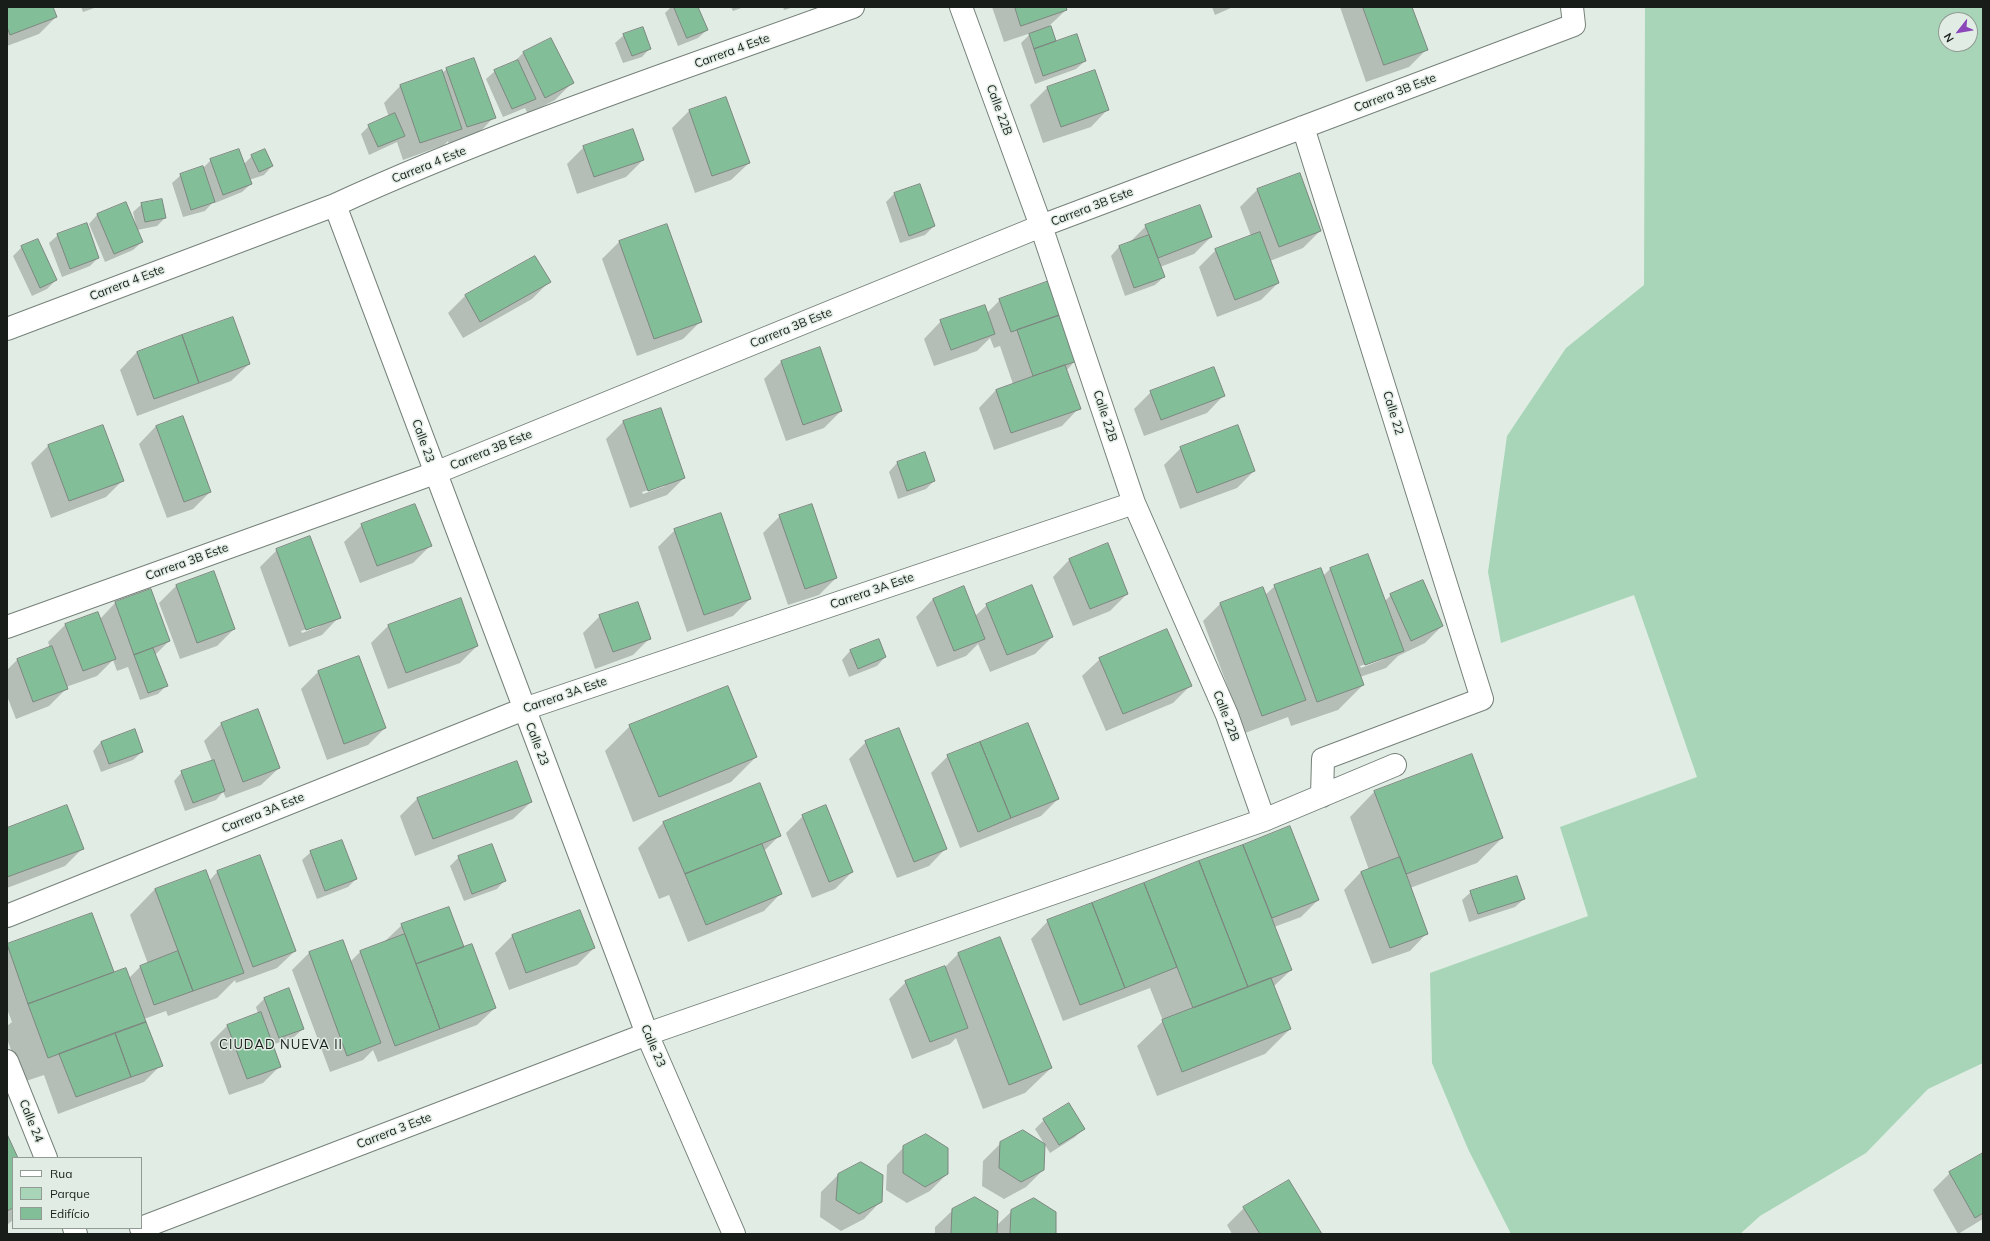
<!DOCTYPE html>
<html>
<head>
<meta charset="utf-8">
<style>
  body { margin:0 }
  #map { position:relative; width:1990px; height:1241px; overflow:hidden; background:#e1ede4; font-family:Mulish,sans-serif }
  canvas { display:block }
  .frame { position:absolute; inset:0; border:8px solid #191d1a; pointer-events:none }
  .legend { position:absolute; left:12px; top:1157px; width:130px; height:72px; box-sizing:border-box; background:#e1ede4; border:1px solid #919a93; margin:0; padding:5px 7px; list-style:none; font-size:12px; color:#191d1a }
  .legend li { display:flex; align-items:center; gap:8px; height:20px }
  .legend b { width:20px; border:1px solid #919a93 }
  .north { position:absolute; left:1938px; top:12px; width:40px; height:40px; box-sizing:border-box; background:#e1ede4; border:1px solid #919a93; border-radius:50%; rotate:239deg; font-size:11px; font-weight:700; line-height:16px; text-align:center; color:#191d1a }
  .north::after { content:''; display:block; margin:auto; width:14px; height:18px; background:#8b46ba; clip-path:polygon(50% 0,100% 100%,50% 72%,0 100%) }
</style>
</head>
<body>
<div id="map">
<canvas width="1990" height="1241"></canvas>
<div class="frame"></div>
<ul class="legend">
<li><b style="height:5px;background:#fff"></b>Rua</li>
<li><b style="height:11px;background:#a8d5b8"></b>Parque</li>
<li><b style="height:11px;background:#82be98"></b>Edifício</li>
</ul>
<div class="north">N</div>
</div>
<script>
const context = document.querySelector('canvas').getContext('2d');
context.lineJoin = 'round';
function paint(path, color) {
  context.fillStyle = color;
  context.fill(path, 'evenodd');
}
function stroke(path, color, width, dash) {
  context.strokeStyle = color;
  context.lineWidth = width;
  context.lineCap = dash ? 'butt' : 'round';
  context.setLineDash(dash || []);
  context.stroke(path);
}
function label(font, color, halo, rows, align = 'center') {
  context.font = font + ' Mulish,sans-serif';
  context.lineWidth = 3;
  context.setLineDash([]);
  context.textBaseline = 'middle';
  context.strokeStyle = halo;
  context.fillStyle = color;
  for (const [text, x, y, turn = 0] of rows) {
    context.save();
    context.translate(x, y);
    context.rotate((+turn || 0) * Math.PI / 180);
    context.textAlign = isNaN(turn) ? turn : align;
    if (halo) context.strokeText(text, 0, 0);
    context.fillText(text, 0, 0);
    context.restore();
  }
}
const green = new Path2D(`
  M1645,7H1983V1063L1928,1089L1866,1153L1760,1216L1740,1234H1511L1468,1149L1432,1063L1430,973L1588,916L1560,827L1697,777L1634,595L1501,643L1488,572L1507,436L1566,348L1644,285ZM1946,20H1970V44H1946Z`);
const shadow = new Path2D(`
  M7,7H52L56,17L39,34L7,46Z
  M81,7H97L83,12Z
  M671,7H697L707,30L698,38L678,46L665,13Z
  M731,7H744L733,11Z
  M783,7H794L784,10Z
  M992,7H1065L1066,10L1049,26L1055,42L1085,61L1076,69L1035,84L1021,43L1031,33L1004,42Z
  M1212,7H1233L1215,15Z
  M1340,7H1411L1426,50L1409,67L1366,82Z
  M624,35L650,48L642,57L623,63L615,43Z
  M550,40L572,83L555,100L528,114L525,108L503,117L486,79L495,71L513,63L523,53Z
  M447,69L494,117L477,135L449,144L448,141L444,145L403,160L397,142L369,155L361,134L369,126L389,117L384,103L401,85L442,73Z
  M1048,87L1108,109L1091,127L1043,143L1030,105Z
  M689,111L749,163L731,180L695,193L672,128Z
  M584,147L643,160L626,177L577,194L567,164Z
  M252,156L272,166L264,175L249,180L251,184L242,192L215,203L214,201L205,211L183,217L172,183L181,175L203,168L211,160L244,164Z
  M1299,175L1320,231L1303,248L1270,261L1278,283L1261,300L1217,317L1199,267L1216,250L1251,236L1240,207L1257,190Z
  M919,185L934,226L925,235L900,243L886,202L894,194Z
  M125,204L136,225L133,212L142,204L165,218L157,226L137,230L142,242L133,250L105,262L89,224L97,215Z
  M667,226L700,322L683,339L637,356L602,259L619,242Z
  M1146,226L1211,237L1194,254L1160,267L1164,277L1155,285L1125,296L1111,256L1119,247L1128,244Z
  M58,235L98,258L90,266L62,277L49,243Z
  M22,247L56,280L47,289L32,296L13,256Z
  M535,257L549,282L532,299L463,338L448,313L465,296Z
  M1048,283L1075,361L1066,371L1079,408L1062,426L994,450L979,408L996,390L1013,384L1000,346L994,348L990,338L977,351L934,366L924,339L941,321L987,313L1000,300Z
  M137,352L249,364L231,381L137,416L120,370Z
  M781,362L841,411L824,428L786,441L764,379Z
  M1151,392L1224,395L1207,413L1144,436L1134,409Z
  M660,410L684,478L667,495L630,508L606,439L623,422ZM665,484V486L643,494L642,492Z
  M103,426L123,480L106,497L51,518L31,463L48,446Z
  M156,426L210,492L193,509L167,518L139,444Z
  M1181,448L1254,471L1237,488L1180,509L1164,465Z
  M897,463L934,481L926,489L898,499L889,472Z
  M780,516L836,578L819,595L788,605L763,533Z
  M362,525L430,546L413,563L360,583L344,542Z
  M675,530L750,599L733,616L687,632L658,547Z
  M277,550L339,617L322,635L289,647L260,567ZM320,624V626L302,633L301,631Z
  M1368,555L1385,601L1391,595L1442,626L1425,643L1398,656L1386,668L1360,677L1363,685L1338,710L1291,726L1288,717L1245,733L1203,621L1220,604L1262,588L1265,595L1275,586L1323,576L1330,569ZM1384,657V659L1361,668L1360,666Z
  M1070,559L1127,594L1110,611L1073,626L1053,577Z
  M213,572L234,629L217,646L180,659L159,603L176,586Z
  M150,591L169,641L155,655L166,686L158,694L140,700L128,667L117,671L113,660L97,676L66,687V689L49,706L16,719L7,696V670L17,660L50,648L48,642L65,625L100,619L115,603Z
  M460,599L477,646L460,663L388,689L371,643L388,626Z
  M933,599L975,616L987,605L1052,637L1035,654L990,672L978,644L966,656L937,667L916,617Z
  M600,616L650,638L633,655L595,669L583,633Z
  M878,640L885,657L877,666L849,677L842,660L850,651Z
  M359,657L385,728L368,745L327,760L301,689L318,672Z
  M1100,659L1191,685L1173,703L1106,731L1082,676Z
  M221,724L279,768L261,785L226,798L223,792L216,800L185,811L174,781L182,772L212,761L204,741Z
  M630,726L756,757L731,782L633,822L605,751Z
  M134,730L142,752L133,760L101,772L93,751L101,742Z
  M866,742L946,848L929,866L897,878L849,759Z
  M948,756L1058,799L1041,816L960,848L931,773Z
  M1375,791L1502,838L1477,863L1410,888L1427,933L1410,951L1372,964L1344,890L1361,872L1369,870L1350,817Z
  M418,798L531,802L513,819L415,856L400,816Z
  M803,816L852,872L835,889L812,898L786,833Z
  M663,823L780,835L764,851L781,893L764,911L688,942L669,895L659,899L638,848Z
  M1290,828L1318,900L1301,917L1274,927L1291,970L1273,987L1290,1029L1265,1054L1157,1096L1137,1046L1163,1021L1150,988L1063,1021L1031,939L1048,921Z
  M7,829L82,849L65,866L7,888Z
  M311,852L356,879L348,887L317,899L302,860Z
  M459,857L505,880L497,889L464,901L450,866Z
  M218,871L295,951L277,968L236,983L235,980L217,998L168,1016L166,1011L144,1019L161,1065L144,1082L58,1114L44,1075L23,1082L7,1039V1026L12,1022L7,1009V945L91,914L113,972L110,975L129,978L140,967L148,964L130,915L155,889L209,881Z
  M1471,892L1524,899L1515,907L1469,922L1462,900Z
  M580,911L594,948L577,965L509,990L495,953L512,936Z
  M402,925L463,948L495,1008L477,1025L378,1062L373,1050L363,1060L330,1072L292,970L309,953L350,962L360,952L384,942Z
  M1000,938L1051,1068L1025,1093L983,1109L956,1038L950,1044L912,1059L889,999L906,982L944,968L958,954Z
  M288,990L303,1029L294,1037L272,1045L280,1066L263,1083L229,1095L210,1043L227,1026L258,1014L256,1007L264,999Z
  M1069,1104L1084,1128L1075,1137L1050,1153L1035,1129L1044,1120Z
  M7,1134L17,1158H13V1220L7,1225Z
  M1001,1143L1043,1170L1026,1187L1004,1199L982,1186L983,1161Z
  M904,1147L947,1174L930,1191L907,1203L886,1190L887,1165Z
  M1983,1154V1219L1958,1234L1933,1190L1950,1173Z
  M838,1175L881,1201L864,1219L841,1231L820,1217L821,1192Z
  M1244,1208L1321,1234H1232L1227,1225Z
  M953,1210L996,1226L1012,1211L1055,1234H935V1227Z`);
const building = new Path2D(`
  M7,7H53L57,17L10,35L7,27Z
  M674,7H698L708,30L687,38Z
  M1015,7H1066L1067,10L1021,26Z
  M1363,7H1412L1428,50L1384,65Z
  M1051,26L1056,41L1034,49L1029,34Z
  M643,27L651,49L632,56L623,34Z
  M1077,34L1086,61L1043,76L1034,49Z
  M551,38L574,83L545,98L523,52Z
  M474,58L496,118L467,127L446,68Z
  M518,60L536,99L512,109L494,70Z
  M442,70L462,129L420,143L400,85Z
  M1095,70L1109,110L1061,127L1047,87Z
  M726,97L750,163L712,176L689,110Z
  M395,113L405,136L378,147L368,125Z
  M633,129L644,160L594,177L583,146Z
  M239,149L252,184L223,195L210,159Z
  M265,149L273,166L259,172L251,155Z
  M203,166L215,202L191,210L180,174Z
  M1300,173L1321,231L1279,247L1257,189Z
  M920,184L935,226L909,236L894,193Z
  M162,199L166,218L145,222L141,203Z
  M126,202L143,242L114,254L97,214Z
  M1200,205L1212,237L1158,258L1145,225Z
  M87,223L99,258L70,269L57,234Z
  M667,224L702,322L654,339L619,241Z
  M1260,232L1279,283L1235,300L1215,249Z
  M1149,235L1165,277L1134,288L1119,246Z
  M38,239L57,280L40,288L21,246Z
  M535,256L551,282L480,322L465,295Z
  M1049,281L1060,315L1011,332L999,299Z
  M985,305L995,334L951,350L940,320Z
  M1060,315L1077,361L1033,376L1017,330Z
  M233,317L250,364L199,383L182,335Z
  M182,335L199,383L154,399L137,352Z
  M820,347L842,411L803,425L781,361Z
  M1065,365L1081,409L1011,433L996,390Z
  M1214,367L1225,396L1161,420L1150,391Z
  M661,408L685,478L648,491L623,421Z
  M183,416L211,492L184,502L156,426Z
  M103,425L124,481L69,501L48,445Z
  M1238,425L1255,471L1197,493L1180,447Z
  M925,452L935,481L907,491L897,462Z
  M415,504L432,546L377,566L361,524Z
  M812,504L837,578L805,589L779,515Z
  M721,513L751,599L704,615L674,529Z
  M310,536L341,618L306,630L276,549Z
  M1108,543L1128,594L1090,609L1069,559Z
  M1368,554L1404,651L1365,665L1330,568Z
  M1321,568L1364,685L1317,702L1274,585Z
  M214,571L235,629L197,643L176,585Z
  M1423,580L1443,626L1411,641L1390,594Z
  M1032,585L1053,637L1007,655L986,604Z
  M964,586L985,639L954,651L933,599Z
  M1263,587L1306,700L1262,716L1220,603Z
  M151,589L170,641L134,655L115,602Z
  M461,598L478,646L406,673L388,625Z
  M638,602L651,639L613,652L599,615Z
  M98,612L116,659L83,671L65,624Z
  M1167,629L1192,686L1123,714L1099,658Z
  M879,639L886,657L858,669L850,650Z
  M52,646L68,689L33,702L17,659Z
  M153,648L168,686L148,693L134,655Z
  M359,656L386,728L344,744L318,671Z
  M728,686L757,757L659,797L629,725Z
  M258,709L280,768L243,782L221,723Z
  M1028,723L1059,799L1011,818L980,742Z
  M899,728L947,849L914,862L865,741Z
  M135,729L143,752L109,764L101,742Z
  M980,742L1011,818L978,832L947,755Z
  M1472,754L1503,838L1406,874L1374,791Z
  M214,760L225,791L193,803L181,771Z
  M517,761L532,802L433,839L417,798Z
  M760,783L781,836L685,874L663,822Z
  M67,805L84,849L7,877V828Z
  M826,805L853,872L829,882L802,815Z
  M1290,826L1319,900L1272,918L1243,845Z
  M342,840L357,879L325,891L310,851Z
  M492,844L506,881L472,894L458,856Z
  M762,844L782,894L706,925L685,874Z
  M1243,845L1292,970L1248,987L1199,861Z
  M260,855L296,951L253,967L217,871Z
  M1400,857L1428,934L1390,948L1361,872Z
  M1199,861L1248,987L1193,1008L1144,883Z
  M206,870L244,973L193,991L155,889Z
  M1517,876L1525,899L1478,914L1470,891Z
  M1144,883L1177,967L1125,988L1092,903Z
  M1092,903L1125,988L1080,1005L1047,920Z
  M449,907L464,947L416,964L401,924Z
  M580,910L595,948L526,973L512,935Z
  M92,913L114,972L28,1004L7,944Z
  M405,934L440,1029L395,1046L360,951Z
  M1000,937L1052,1068L1009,1085L958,953Z
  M343,940L381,1043L347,1056L309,952Z
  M472,944L496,1008L440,1029L416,964Z
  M178,951L193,991L154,1005L140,966Z
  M945,966L968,1028L930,1042L905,981Z
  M126,968L146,1022L48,1058L28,1004Z
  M1271,978L1291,1029L1182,1072L1162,1020Z
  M289,988L304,1029L279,1038L264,998Z
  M261,1012L281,1067L247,1079L227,1025Z
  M146,1022L163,1066L131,1077L115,1033Z
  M115,1033L131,1077L76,1097L59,1054Z
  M1069,1103L1085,1129L1059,1145L1043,1119Z
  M1023,1130L1045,1144L1044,1170L1021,1182L999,1168L1000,1142Z
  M7,1134L18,1158H13V1208L7,1211Z
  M926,1134L948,1148V1174L925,1187L903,1173V1146Z
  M1983,1153V1213L1975,1218L1949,1172Z
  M861,1162L883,1175L882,1202L859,1214L836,1200L838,1174Z
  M1289,1180L1322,1234H1260L1243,1207Z
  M975,1197L998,1211L997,1234H951L952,1209Z
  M1034,1198L1056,1212V1234H1010L1011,1210Z`);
const minor = new Path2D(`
  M961,7L1041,226L1134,503L1227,715L1264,820
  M1303,127L1482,699L1323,759L1322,796
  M335,205L647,1034L734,1234
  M7,329L335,205C503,128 680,70 853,7
  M7,627L435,473L1041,226L1574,25L1572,7
  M7,916L524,709L1134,503
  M7,1061L46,1158
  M74,1228L76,1234
  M141,1228L647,1034L1264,820L1395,765`);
const streetNames = [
  ["Carrera 4 Este",732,51,-20],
  ["Carrera 3B Este",1395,93,-21],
  ["Calle 22B",999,110,70],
  ["Carrera 4 Este",429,165,-22],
  ["Carrera 3B Este",1092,207,-21],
  ["Carrera 4 Este",127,283,-21],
  ["Carrera 3B Este",791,328,-22],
  ["Calle 22",1393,413,73],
  ["Calle 22B",1105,416,72],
  ["Calle 23",423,441,70],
  ["Carrera 3B Este",491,450,-22],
  ["Carrera 3B Este",187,562,-20],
  ["Carrera 3A Este",872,591,-19],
  ["Carrera 3A Este",565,695,-19],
  ["Calle 22B",1226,716,69],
  ["Calle 23",537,744,69],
  ["Carrera 3A Este",263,813,-22],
  ["Calle 23",653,1046,67],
  ["Calle 24",31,1121,68],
  ["Carrera 3 Este",394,1131,-21]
];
const neighbourhoodNames = [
  ["CIUDAD NUEVA II",281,1045]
];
paint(green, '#a8d5b8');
paint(shadow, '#0003');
paint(building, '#82be98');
stroke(building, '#7c877f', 1);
stroke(minor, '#758079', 24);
stroke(minor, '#fff', 22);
label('12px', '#191d1a', '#e1ede4', streetNames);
context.letterSpacing = '1px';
label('13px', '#191d1a', '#e1ede4', neighbourhoodNames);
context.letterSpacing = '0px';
</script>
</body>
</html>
